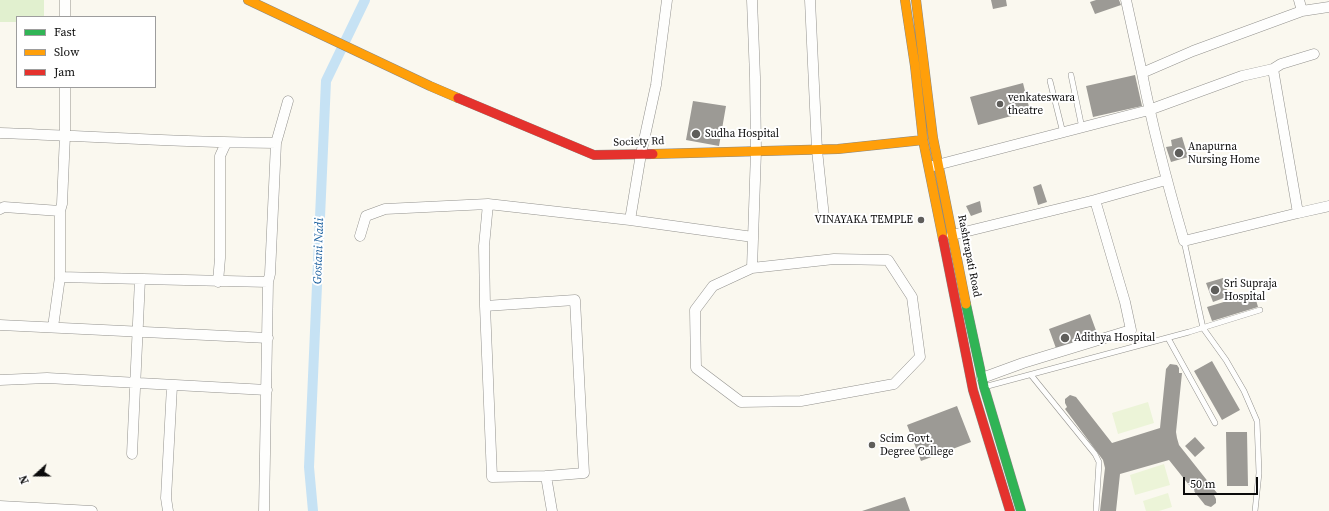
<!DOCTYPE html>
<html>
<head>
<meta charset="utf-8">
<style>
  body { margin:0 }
  #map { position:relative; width:1329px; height:511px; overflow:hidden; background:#faf8ef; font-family:"Source Serif 4",serif }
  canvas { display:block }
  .legend { position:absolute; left:16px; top:16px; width:140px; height:72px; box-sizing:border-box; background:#fff; border:1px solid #9d9d9d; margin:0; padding:5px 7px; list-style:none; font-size:12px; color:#0b0b0b }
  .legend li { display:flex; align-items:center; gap:8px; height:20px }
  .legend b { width:20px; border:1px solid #9d9d9d }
  .north { position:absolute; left:16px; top:455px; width:40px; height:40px; -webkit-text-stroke:3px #fff; paint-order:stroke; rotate:249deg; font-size:11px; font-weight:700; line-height:16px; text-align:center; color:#0b0b0b }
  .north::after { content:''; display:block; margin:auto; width:14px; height:18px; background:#0b0b0b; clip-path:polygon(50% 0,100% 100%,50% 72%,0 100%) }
  .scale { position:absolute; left:1183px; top:477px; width:75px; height:18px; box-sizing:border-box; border:2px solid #0b0b0b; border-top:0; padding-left:5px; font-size:12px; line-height:14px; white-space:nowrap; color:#0b0b0b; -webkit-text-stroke:3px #fff; paint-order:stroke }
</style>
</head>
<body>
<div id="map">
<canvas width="1329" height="511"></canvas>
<ul class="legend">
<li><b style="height:5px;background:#30b455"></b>Fast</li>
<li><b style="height:5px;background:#ff9f0a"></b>Slow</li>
<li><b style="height:5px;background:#e5322d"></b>Jam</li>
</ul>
<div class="north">N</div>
<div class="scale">50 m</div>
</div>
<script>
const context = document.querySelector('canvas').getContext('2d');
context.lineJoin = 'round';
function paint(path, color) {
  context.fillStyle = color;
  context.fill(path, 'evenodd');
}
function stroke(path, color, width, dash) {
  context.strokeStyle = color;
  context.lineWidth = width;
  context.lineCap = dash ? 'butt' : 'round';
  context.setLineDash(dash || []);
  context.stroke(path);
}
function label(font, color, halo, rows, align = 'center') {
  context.font = font + ' "Source Serif 4",serif';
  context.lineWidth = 4;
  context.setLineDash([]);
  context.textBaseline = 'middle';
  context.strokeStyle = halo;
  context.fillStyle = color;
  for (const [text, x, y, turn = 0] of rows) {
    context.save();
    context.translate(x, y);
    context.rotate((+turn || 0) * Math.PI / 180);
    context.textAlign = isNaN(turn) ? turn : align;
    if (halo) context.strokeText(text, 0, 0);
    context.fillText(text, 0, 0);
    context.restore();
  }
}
const green = new Path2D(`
  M0,0H44V17H17V22H0Z`);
const pitch = new Path2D(`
  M1148,402L1154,423L1118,434L1112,413Z
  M1164,464L1170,485L1135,495L1130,475Z
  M1168,493L1172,507L1159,511H1146L1143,501Z`);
const canal = new Path2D(`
  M313,511L309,467L326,81L365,0`);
const building = new Path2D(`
  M991,0H1006L1007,6L993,9Z
  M1096,0H1119L1121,5L1095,14L1090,2Z
  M1135,75L1142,106L1093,117L1086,86Z
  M1023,83L1030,111L978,125L970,97Z
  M693,101L726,106L719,146L686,140Z
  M1182,137L1188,157L1171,162L1166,147L1172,146L1171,140Z
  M1041,184L1047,202L1038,205L1033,187Z
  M980,201L982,212L971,216L966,206Z
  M1223,278L1229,296L1213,302L1206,283Z
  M1254,293L1258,307L1212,321L1207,307Z
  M1090,314L1098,336L1057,351L1049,329Z
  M1212,361L1240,410L1222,420L1194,371Z
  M1170,364L1177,365L1179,368V373H1182L1176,432L1177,438L1179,445L1217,493L1214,495L1216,499V503L1211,507L1205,505L1169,460L1120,474L1116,511H1100L1105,468L1103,460L1065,409L1067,407L1065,403V399L1070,395L1076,397L1112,443L1160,428L1166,369Z
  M957,406L971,442L921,461L907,425Z
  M1226,432H1247L1248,486H1227Z
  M1195,437L1205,448L1195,457L1185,446Z
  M905,497L910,511H862Z`);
const lane = new Path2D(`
  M1071,75L1082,128
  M1050,81L1063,133
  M1184,241L1203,328L1226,360L1244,391L1257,421L1259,473L1255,511
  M1168,338L1215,423
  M1031,375L1095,454L1099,462L1096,511
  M984,387L1189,332L1260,310`);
const street = new Path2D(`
  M65,0V17
  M752,0L755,77L756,151L752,268
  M810,0L817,150L824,217
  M1126,0L1142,73
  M1302,11L1329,7
  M1273,69L1298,213L1184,241C1168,186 1153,130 1142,73L1193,51L1302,11L1299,0
  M0,133C92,136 184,143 276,143
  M933,166L1149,110L1242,76L1273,69L1281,64L1314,54
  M0,209L4,207L60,211
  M1298,213L1329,206
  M630,220L753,237
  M952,235L1095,200
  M360,236L366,216L385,209L488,204L630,220L641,154L656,85L667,0
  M834,259L888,260L912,297L920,357L894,384L801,401L741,402L696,368L695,310L713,286L752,268Z
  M60,277L268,282
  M218,282L220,258V156L226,143
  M485,306L575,300L584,473L546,476L492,477L485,306L484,246L488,204
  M0,325L268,338
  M53,327L60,277V211L62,204L65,135V87
  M982,378L1023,363L1131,330L1125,302L1095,200L1166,180
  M0,380L47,378L267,390
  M132,454L140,279
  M546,476L552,511
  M0,506L92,511
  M168,511L166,498L172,386
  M264,511L268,282L270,274L276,143L288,101`);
const fast = new Path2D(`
  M966,304L984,387L1021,511`);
const slow = new Path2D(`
  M248,0L430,86L458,98
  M905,0L915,66L923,140L943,239
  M916,0L933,138L966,304
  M653,154L838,149L923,140`);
const jam = new Path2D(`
  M458,98L594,155L653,154
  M943,239L973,390L1010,511`);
const markers = [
  [1000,104,4,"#5f5e5b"],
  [696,134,5,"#5f5e5b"],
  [1179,153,5,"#5f5e5b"],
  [921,220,4,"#5f5e5b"],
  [1215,290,5,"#5f5e5b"],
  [1065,338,5,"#5f5e5b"],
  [872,445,4,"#5f5e5b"]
];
const poiNames = [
  ["venkateswara",1008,98],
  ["theatre",1008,111],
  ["Sudha Hospital",705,134],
  ["Anapurna",1188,147],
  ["Nursing Home",1188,160],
  ["VINAYAKA TEMPLE",913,220,"right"],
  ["Sri Supraja",1224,284],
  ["Hospital",1224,297],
  ["Adithya Hospital",1074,338],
  ["Scim Govt.",880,439],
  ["Degree College",880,452]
];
const streetNames = [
  ["Society Rd",639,142,-2],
  ["Rashtrapati Road",969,256,79]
];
const waterNames = [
  ["Gostani Nadi",319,251,-88]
];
paint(green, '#e1f0cf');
paint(pitch, '#ecf4d8');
stroke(canal, '#c6e2f4', 10);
paint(building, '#9c9a95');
stroke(lane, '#93928e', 6);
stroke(street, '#93928e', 11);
stroke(fast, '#898884', 10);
stroke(slow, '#898884', 10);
stroke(jam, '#898884', 10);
stroke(lane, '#fefefd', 5);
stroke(street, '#fefefd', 10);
stroke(fast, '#30b455', 9);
stroke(slow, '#ff9f0a', 9);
stroke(jam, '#e5322d', 9);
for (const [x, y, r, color] of markers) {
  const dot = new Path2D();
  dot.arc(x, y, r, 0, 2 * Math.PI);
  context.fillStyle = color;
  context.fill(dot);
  stroke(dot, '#fff', 1.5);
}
label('11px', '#0b0b0b', '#fff', poiNames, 'left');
label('11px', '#0b0b0b', '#fff', streetNames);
label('italic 12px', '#155c9c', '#fff', waterNames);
</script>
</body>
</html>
